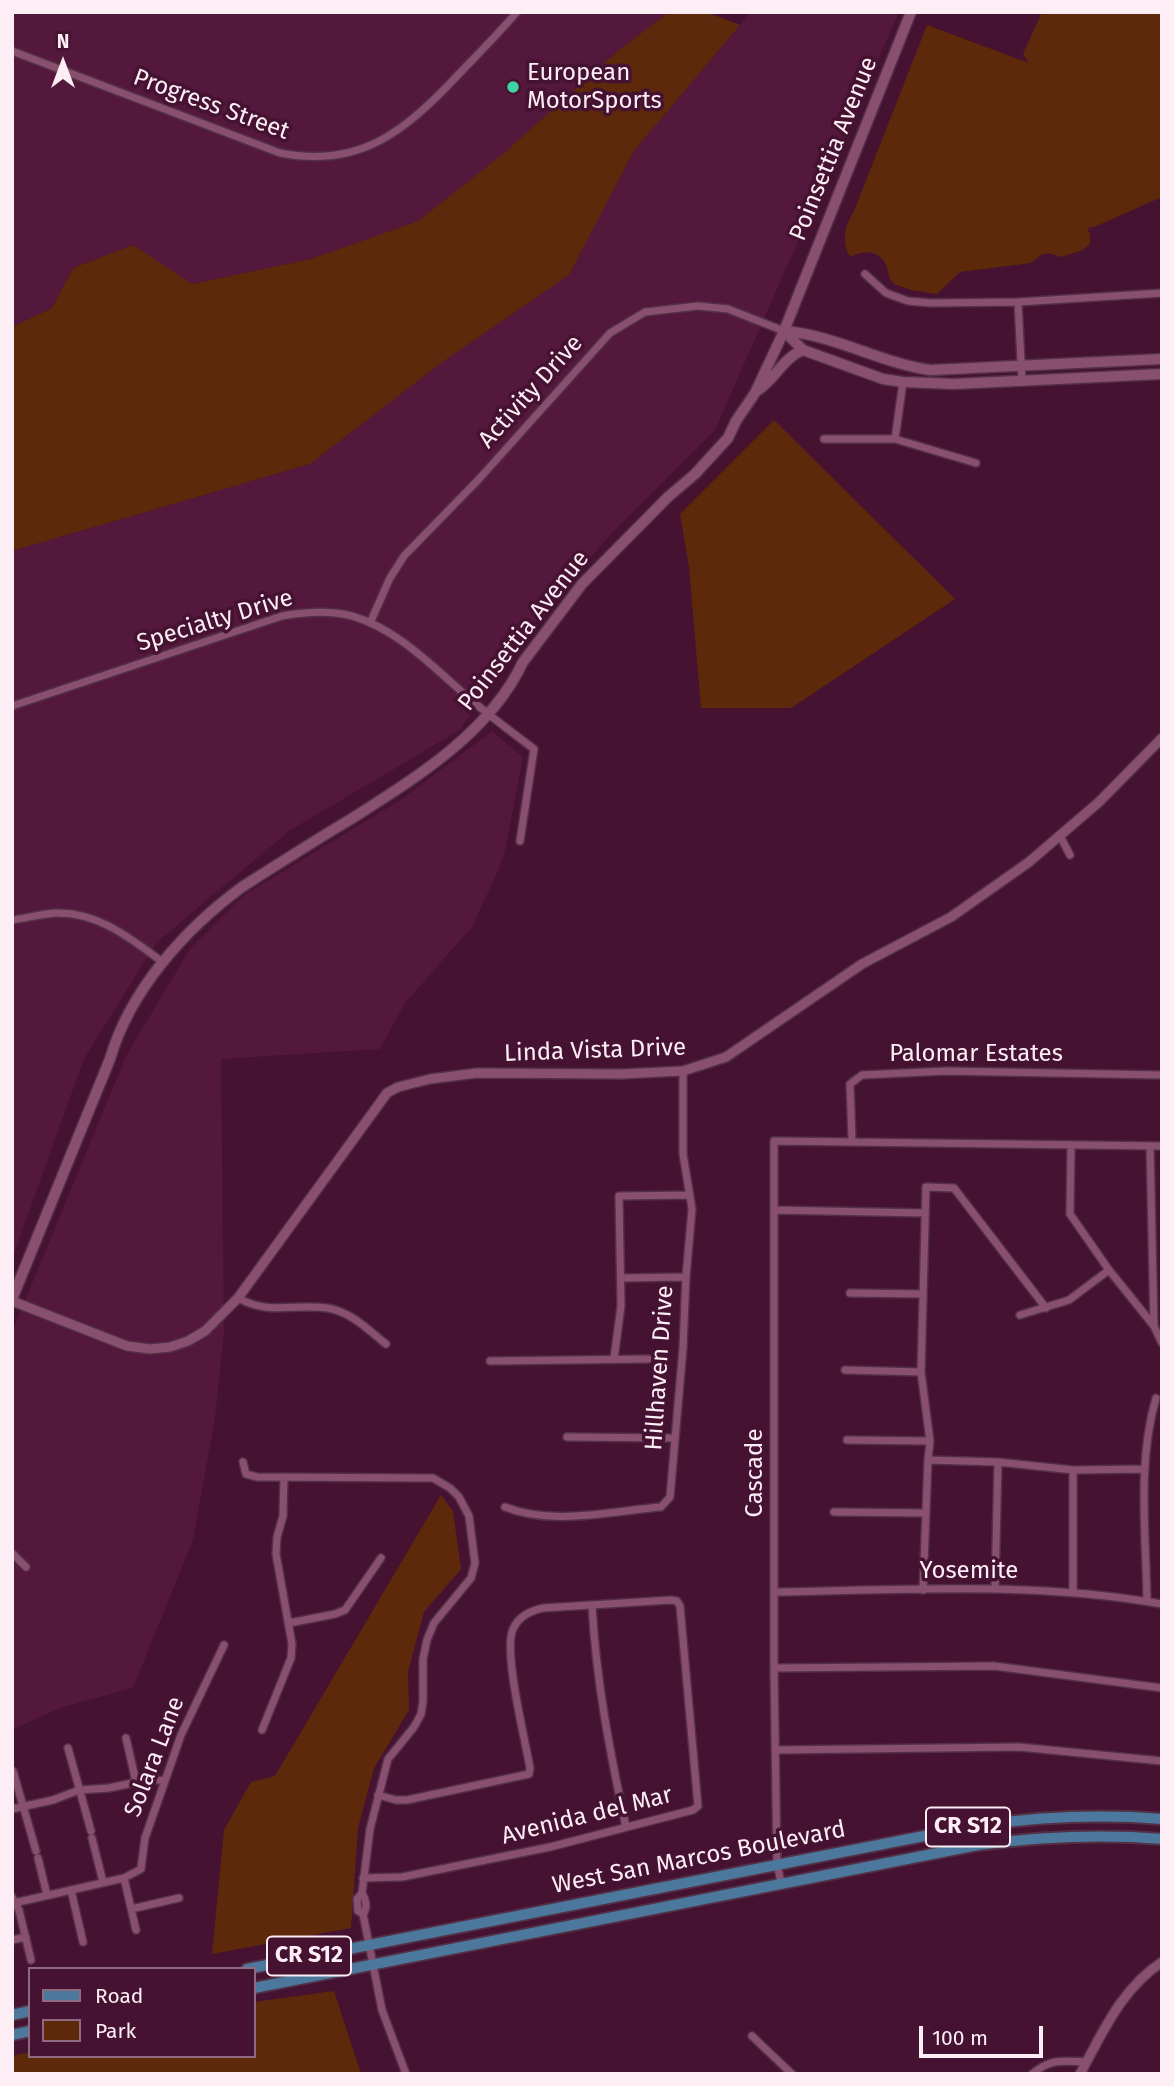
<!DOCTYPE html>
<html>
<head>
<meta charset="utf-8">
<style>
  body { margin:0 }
  #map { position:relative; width:1174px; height:2086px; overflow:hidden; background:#451232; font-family:"Fira Sans",sans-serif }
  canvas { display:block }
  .frame { position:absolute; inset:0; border:14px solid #fceef4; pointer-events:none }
  .legend { position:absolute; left:28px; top:1967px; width:228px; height:91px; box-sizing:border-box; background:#451232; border:2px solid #8e6a80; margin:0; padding:9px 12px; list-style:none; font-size:21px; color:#fceef4 }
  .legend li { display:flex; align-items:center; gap:14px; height:35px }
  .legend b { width:35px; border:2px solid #8e6a80 }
  .north { position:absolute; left:28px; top:28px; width:70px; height:70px; -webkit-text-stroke:5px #451232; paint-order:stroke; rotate:0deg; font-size:19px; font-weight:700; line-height:28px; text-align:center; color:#fceef4 }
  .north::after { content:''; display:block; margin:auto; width:24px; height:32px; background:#fceef4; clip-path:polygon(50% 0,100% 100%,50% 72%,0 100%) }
  .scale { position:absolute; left:919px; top:2026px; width:124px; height:32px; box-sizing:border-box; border:4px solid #fceef4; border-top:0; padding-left:9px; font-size:21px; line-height:24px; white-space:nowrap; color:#fceef4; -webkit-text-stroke:5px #451232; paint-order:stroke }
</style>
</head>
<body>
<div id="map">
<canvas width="1174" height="2086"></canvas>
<div class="frame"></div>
<ul class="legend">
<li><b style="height:9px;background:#4b789c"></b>Road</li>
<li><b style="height:19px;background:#5e290a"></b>Park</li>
</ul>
<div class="north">N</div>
<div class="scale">100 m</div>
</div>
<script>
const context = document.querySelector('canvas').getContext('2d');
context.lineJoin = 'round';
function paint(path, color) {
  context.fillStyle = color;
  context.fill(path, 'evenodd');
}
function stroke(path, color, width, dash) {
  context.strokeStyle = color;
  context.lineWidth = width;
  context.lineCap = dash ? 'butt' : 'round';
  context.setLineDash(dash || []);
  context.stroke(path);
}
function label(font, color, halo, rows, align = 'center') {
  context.font = font + ' "Fira Sans",sans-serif';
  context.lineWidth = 7;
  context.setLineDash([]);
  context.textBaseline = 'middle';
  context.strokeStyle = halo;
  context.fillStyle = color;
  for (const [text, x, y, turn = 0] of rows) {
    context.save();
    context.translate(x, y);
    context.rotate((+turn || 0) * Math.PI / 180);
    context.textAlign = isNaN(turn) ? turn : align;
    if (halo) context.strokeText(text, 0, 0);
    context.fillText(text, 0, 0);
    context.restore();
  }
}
const built = new Path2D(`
  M12,12H669L619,50L503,154L418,221L311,259L192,284L133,245L73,268L52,308L12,327Z
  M751,12H899L715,430L611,534L527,631L460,730L289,831L156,943L84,1059L12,1259V551L310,464L441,363L569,275L634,151Z
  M492,731L523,757L506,847L498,871L472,927L405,1003L380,1049L221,1059L224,1331L215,1418L193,1540L133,1688L60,1708L12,1730V1332L126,1056L190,949L244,895L402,799Z`);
const green = new Path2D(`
  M669,12H706L740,25L634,151L569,275L441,363L310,464L12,551V327L52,308L73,268L133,245L192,284L311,259L418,221L503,154L619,50Z
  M1042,12H1162V197L1094,227H1090L1087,231L1090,233V244L1083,250L1061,257L1048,253L1041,255L1031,263L960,272L937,294L911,290L894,284C889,278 889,275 887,268C882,250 864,249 850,257C841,241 845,226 854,211L927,25L1029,63L1023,54Z
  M774,420L955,599L791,708H701L689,567L680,514Z
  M441,1495L453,1511L461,1569L424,1612L408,1672L409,1710L374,1768L358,1828L351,1928L212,1954L224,1830L251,1782L275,1776Z
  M334,1991L361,2074H12V2056L30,2052V2056H254V2002Z`);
const minor = new Path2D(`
  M12,51L280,153C361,169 406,130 458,75C478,54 498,34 517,12
  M865,274L886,293L908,301L931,303L1018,302L1162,293
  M1018,302L1022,382
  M824,439H895L976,463
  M895,439L903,382
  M370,623L390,578L404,556L479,479L610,333L645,312L698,306L728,309L784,331
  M12,706L282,616C305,612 329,610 352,616C398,629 435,669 470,699C491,717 513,733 534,749L520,841
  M1060,836L1070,855
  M12,920C26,918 42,914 56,913C99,912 131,939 164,963
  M852,1140L850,1084L862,1075L946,1071L1162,1075
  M1071,1145L1070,1214L1109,1270L1154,1326
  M1150,1146L1154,1326L1162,1343
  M774,1210L925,1213
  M621,1278L686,1277
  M850,1293L923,1294
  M238,1298C271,1316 294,1303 327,1308C352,1312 368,1330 386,1344
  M1020,1315L1069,1300L1109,1270
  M614,1359L621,1306L619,1196L690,1195
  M490,1361L648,1359
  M845,1370L921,1372
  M567,1437L675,1438
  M847,1440L930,1441
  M928,1460L998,1462L1073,1470L1145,1469
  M243,1462L246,1474L257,1477L433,1478L450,1488L459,1497L469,1516L475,1563L471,1578L434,1623L427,1640L423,1659V1701L421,1714L414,1727L388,1759L370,1829L362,1893
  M1073,1470V1592
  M505,1507C552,1526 612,1511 661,1507L670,1497L683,1348L686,1277L692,1209L683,1154V1071
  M834,1512L926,1513
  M12,1553L26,1567
  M995,1588L998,1462
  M923,1590L928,1460L930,1441L921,1372L926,1187L954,1188L1046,1308
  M775,1592C904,1590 1034,1581 1162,1604
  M1147,1601C1146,1534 1137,1463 1156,1398
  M592,1605C596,1680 610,1753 626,1827
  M289,1623L335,1614L345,1610L381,1558
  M774,1668L994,1666L1162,1688
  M262,1730L291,1658L292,1644L276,1554L277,1537L283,1516L284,1477
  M126,1738L136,1782
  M68,1748L91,1831
  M776,1750L1019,1747L1162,1761
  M13,1771L36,1851
  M12,1809L53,1800L79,1790L109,1788L151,1779L165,1781
  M92,1838L103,1882
  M38,1858L47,1895
  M124,1878L136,1930
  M363,1878L402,1877L550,1847L693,1810L698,1806L680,1606L677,1601L671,1600L543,1608C530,1611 519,1616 513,1629C503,1651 525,1739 530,1768L529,1774L407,1800H396L378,1795
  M781,1883L777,1863L774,1668V1141L1162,1146
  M71,1890L83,1942
  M12,1897L19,1910L31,1960
  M14,1903L124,1878L141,1869L145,1838L181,1735L224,1645
  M131,1909L179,1898
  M363,1914C368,1908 366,1899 362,1893L357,1899L358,1911L363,1914L382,2010L406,2074
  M12,1940L26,1937
  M752,2036L792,2074
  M1032,2074C1051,2058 1063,2061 1086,2062`);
const tertiary = new Path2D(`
  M12,1301L127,1346L150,1349L170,1347L188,1341L205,1331L238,1298L387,1093L398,1087L430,1079L477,1073L621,1074L683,1071L726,1057L862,964L951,917L1029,862L1099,802L1162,738
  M1080,2074C1103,2032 1121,1989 1162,1962`);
const secondary = new Path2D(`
  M784,331L803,350L883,379L903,382L954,384L1162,374
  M784,331C835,335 880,363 931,370L1162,359
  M758,390C775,379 784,357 803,350
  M12,1299L110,1059C130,990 185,929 242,887C278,864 314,841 351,819C415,778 489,734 523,662L582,584L668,497L695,474L728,438L736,421L755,393L784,331L911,12`);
const primary = new Path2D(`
  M247,1969L975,1826C1037,1817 1099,1814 1162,1819
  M254,1988L978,1845C1039,1837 1100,1834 1162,1839
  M12,2015L30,2011
  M12,2035L30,2031`);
const markers = [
  [513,87,7,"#3ed4a3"]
];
const shields = [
  [968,1827,84],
  [309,1956,84]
];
const shieldNames = [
  ["CR S12",968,1827],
  ["CR S12",309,1956]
];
const poiNames = [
  ["European",527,73],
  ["MotorSports",527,101]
];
const streetNames = [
  ["Progress Street",211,105,20],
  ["Poinsettia Avenue",834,149,-68],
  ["Activity Drive",531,392,-48],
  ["Specialty Drive",215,621,-17],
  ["Poinsettia Avenue",524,631,-52],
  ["Linda Vista Drive",595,1051,-2],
  ["Palomar Estates",976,1054],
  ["Hillhaven Drive",660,1368,-86],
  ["Cascade",755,1473,-90],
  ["Yosemite",969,1571],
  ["Solara Lane",155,1757,-69],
  ["Avenida del Mar",587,1816,-14],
  ["West San Marcos Boulevard",699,1858,-11]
];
paint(built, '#53183c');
paint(green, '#5e290a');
stroke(minor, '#533045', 10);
stroke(tertiary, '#533045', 12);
stroke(secondary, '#533045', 13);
stroke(primary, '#533045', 14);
stroke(minor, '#884f6f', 7);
stroke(tertiary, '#884f6f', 9);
stroke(secondary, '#884f6f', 10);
stroke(primary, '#4b789c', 10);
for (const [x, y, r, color] of markers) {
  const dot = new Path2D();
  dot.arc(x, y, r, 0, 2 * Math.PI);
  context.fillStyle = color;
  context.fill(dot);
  stroke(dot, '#451232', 2.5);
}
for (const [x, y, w] of shields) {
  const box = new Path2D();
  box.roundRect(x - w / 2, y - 19.5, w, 39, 5);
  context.fillStyle = '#451232';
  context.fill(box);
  stroke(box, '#fceef4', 2);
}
label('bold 23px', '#fceef4', null, shieldNames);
label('24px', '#fceef4', '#451232', poiNames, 'left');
label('24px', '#fceef4', '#451232', streetNames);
</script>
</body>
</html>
